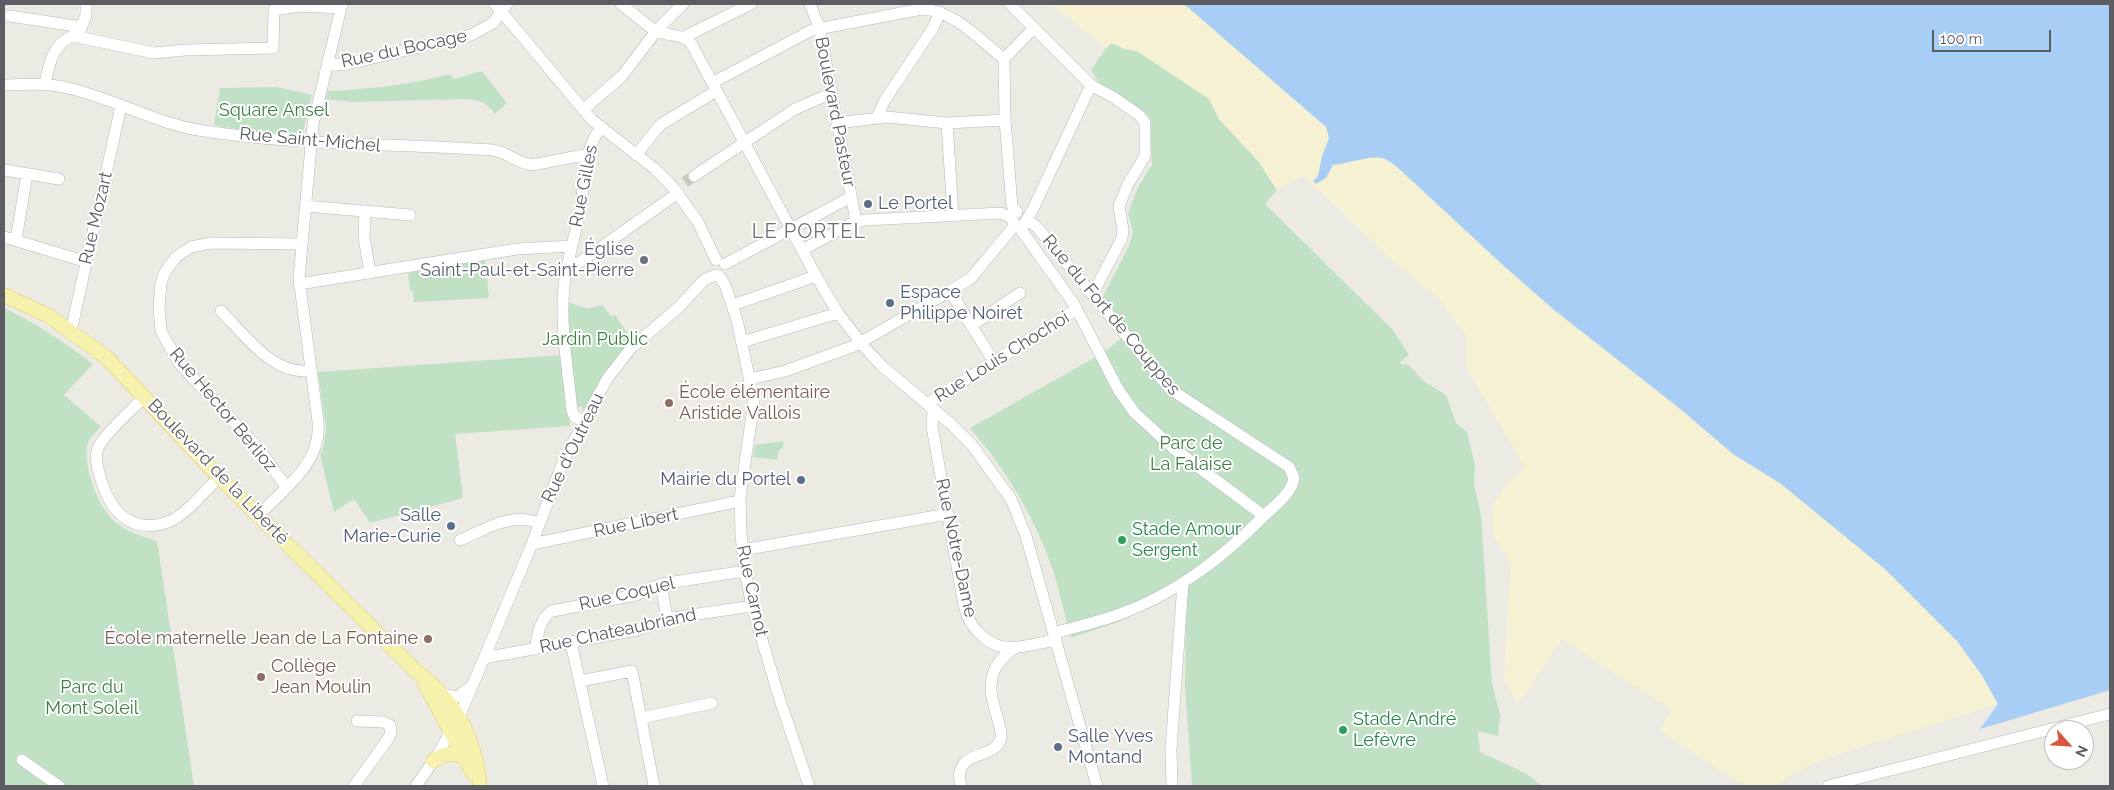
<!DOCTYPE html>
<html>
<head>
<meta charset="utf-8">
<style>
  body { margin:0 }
  #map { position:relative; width:2114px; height:790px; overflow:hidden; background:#ecebe3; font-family:Raleway,sans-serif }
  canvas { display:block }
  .frame { position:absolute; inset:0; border:5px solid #5b5d62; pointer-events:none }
  .north { position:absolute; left:2044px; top:720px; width:50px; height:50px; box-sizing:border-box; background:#fff; border:1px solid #bdbec0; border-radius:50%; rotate:116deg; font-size:14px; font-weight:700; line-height:20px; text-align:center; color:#5b5d62 }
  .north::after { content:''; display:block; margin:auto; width:18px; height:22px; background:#d7573e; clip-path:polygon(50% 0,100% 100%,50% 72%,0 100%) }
  .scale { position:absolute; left:1932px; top:30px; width:119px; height:22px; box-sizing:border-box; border:2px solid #5b5d62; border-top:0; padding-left:6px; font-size:15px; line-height:18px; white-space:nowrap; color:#5b5d62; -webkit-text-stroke:4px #fff; paint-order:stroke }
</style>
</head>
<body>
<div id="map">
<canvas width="2114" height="790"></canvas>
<div class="frame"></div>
<div class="north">N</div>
<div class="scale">100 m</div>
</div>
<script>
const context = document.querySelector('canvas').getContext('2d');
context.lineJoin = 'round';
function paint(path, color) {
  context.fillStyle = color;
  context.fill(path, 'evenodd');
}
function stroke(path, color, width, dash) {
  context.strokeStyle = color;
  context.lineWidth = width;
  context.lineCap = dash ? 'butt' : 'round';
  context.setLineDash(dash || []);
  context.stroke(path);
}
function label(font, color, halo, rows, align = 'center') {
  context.font = font + ' Raleway,sans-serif';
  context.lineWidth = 4;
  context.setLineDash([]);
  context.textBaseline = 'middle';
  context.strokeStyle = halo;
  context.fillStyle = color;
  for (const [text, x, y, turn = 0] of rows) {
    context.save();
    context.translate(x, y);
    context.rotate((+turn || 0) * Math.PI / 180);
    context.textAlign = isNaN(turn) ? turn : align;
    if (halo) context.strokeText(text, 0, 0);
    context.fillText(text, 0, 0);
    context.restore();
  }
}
const green = new Path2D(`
  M1112,43L1125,49L1137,51L1210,99L1219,119L1259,162L1277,190L1265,204L1392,329L1409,355L1399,363L1409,365L1424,381L1446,395L1456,423L1467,432L1475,465L1474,485L1481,515L1492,684L1500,715L1498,736L1478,731L1480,752L1525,773L1543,786H1192L1185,686L1186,589L1118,622L1071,638C1063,609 1057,577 1045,549C1026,503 1002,465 970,428L1103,353L1128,333L1101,300L1129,246L1133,232L1128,213L1139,185L1152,165L1150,117L1110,89L1100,84L1091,70L1106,48Z
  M482,71L507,103L495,114C487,103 480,100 466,99L354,102L326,99L328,91C370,89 410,85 450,74L454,79Z
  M276,87L312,95L302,136L266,134L214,125L220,88Z
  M485,260L489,298L414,302L413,291H410L408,273Z
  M568,302L588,309L602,305L612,317L615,315L632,340L610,366L583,410L582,407H576L572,394Z
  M4,308C36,323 64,342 93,364L64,395L101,427C97,431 90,437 88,442C82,465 97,505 114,521C126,532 142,536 157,541L194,786H4Z
  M562,355L570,426L455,434L463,498L370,523L354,499L334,512L320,455L324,444L326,429L318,372Z
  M784,441L782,449H779L777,460L753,457L755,445Z`);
const sand = new Path2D(`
  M1051,4H1184L1326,127L1396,166L1504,266L1553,309L1679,408L1733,454L1781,484L1886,570L1957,641L1981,674L1998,704L1815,762L1785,779L1778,786H1744L1659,730L1671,710L1562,639L1518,704L1504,680L1511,560L1494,538L1492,506L1507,484L1525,467L1467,369V337L1439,299L1387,256L1303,175L1277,190L1259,162L1219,119L1209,99L1137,51L1125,49L1112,43L1106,48Z`);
const water = new Path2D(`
  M1184,4H2110V690L1980,729L1998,704L1981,674L1957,641L1886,570L1781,484L1733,454L1679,408L1553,309L1504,266L1396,166C1392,163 1387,159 1382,158C1371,155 1345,164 1333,165L1326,178L1316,184L1313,181L1318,176L1322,156L1329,138L1326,127Z`);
const minorTunnel = new Path2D(`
  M685,182L694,176`);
const minor = new Path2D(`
  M495,4L592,120L655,169L672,186L698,222L716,260
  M621,4L655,31
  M810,4L819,27L856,221
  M1010,4L1091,85L1113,97L1139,115L1145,123V156L1128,184L1119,206L1123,230L1122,238L1098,284L1090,293
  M10,16L82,27
  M657,30C668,38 683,32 692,45L816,276L838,313L865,348L883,367L951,424L972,445L1011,499L1026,536L1097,786
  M79,33L86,15V4
  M684,37L751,4
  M328,63L343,65L471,35L493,23L507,4
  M712,83L812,30L922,9C954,10 981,41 1004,59
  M45,84C49,65 52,44 73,36L154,53L185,50L273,48L274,10L300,6L341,8
  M4,85C26,84 46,83 68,88C112,98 153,122 198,130C296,146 395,143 493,150C507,152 517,163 532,165L589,154
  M583,110L622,76L657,30L683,4
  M877,117L885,100L933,28L940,12
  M837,123L887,117L947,123L1005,120
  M947,123L953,215
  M636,155L660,125L716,91
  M4,170L59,179
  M694,176L795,109L832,93
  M305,206L410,215
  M365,211L364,237L370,273
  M1017,212L1012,206L1005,120L1004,59L1034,28
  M1027,220L1037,227L1170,389L1289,467L1294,478C1292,493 1275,505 1264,516C1222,558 1177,593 1120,614C1098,622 1076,627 1054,633
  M1023,226L1033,209L1091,85
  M1019,227L1074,304L1118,389L1134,412L1173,448L1264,516
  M4,237L87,262
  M16,240L27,174
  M802,250L852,223L865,220L1001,213L1010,217L1015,225
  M568,263H578L583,260L678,193
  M725,264L851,197
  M719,276L725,285L737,320L754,401L740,497L741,536L746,577L752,606L779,697L809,786
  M299,284L517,249L572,246
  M950,291L994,362
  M733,305L816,276
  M221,311C243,333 275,378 311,370
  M971,326L1020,293
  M71,331L121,106
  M742,342L838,313
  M750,379L785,371L854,346L950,291L971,278L1015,225
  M145,396C133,409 106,432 99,446C94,455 97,467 100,476C109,510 130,535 168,522C185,516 206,490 219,477
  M927,404L1077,309
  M933,409L932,427L964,605C969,629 991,651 1017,647C1030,646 1043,642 1056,640
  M583,421L575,417L572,411C568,370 560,327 564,286C567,258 577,232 581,204C585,179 584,148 601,128
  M286,487L260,450L179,363L161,331L159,307L161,283L165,272L176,257L191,247L211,243L302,244
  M258,516C284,489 322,463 318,422L299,278L313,124L342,4
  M460,540C486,529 511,512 539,523
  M532,544L740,501
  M742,550L948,514
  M661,584L667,618
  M571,643L603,786
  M536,649C536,637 541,617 552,611L636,595L661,584L745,571
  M484,658L637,630L671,618L752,606
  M580,681L632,671L654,786
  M442,694L457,697L470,687
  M641,718L712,703
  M22,760L59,786
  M354,786L388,739L391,733L390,725L383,722L357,721
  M416,786L438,754L460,715L530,549L565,457L607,379L631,348L678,308L704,280L715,275
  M961,786C951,748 996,761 1001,738C1002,733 1000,728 999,723C993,703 986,686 996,667C1001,659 1007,652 1015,648
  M1172,786L1171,749L1183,583
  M1828,786L2110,714`);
const major = new Path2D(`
  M4,295L49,316L107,358L219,477L416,671C457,704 474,734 480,786
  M425,684L473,773
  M433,761C445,752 457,751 468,761`);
const markers = [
  [868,204,5,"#5c6f8a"],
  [644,260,5,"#6b7280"],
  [890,303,5,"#5c6f8a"],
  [669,403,5,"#8d6e63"],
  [801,480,5,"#5c6f8a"],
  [451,526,5,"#5c6f8a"],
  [1122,540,5,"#2e9e5b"],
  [428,639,5,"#8d6e63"],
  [261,677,5,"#8d6e63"],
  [1343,730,5,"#2e9e5b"],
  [1058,747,5,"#5c6f8a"]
];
const streetNames = [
  ["Rue du Bocage",404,49,-12],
  ["Boulevard Pasteur",835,112,79],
  ["Rue Saint-Michel",310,140,5],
  ["Rue Gilles",584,186,-79],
  ["Rue Mozart",96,218,-77],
  ["Rue du Fort de Couppes",1111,315,50],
  ["Rue Louis Chochoi",1002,357,-32],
  ["Rue Hector Berlioz",223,410,50],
  ["Rue d'Outreau",573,448,-64],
  ["Boulevard de la Liberté",218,472,46],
  ["Rue Libert",636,523,-12],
  ["Rue Notre-Dame",956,548,78],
  ["Rue Carnot",752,591,78],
  ["Rue Coquel",627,594,-13],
  ["Rue Chateaubriand",618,631,-12]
];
const parkNames = [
  ["Square Ansel",274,111],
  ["Jardin Public",595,340],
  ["Parc de",1191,444],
  ["La Falaise",1191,465],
  ["Parc du",92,688],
  ["Mont Soleil",92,709]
];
const serviceNames = [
  ["Le Portel",878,204],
  ["Espace",900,293],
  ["Philippe Noiret",900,314],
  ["Mairie du Portel",791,480,"right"],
  ["Salle",441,516,"right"],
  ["Marie-Curie",441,537,"right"],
  ["Salle Yves",1068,737],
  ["Montand",1068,758]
];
const worshipNames = [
  ["Église",634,250],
  ["Saint-Paul-et-Saint-Pierre",634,271]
];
const educationNames = [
  ["École élémentaire",679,393],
  ["Aristide Vallois",679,414],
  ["École maternelle Jean de La Fontaine",418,639,"right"],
  ["Collège",271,667],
  ["Jean Moulin",271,688]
];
const leisureNames = [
  ["Stade Amour",1132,530],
  ["Sergent",1132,551],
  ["Stade André",1353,720],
  ["Lefèvre",1353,741]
];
const quarterNames = [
  ["LE PORTEL",809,232]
];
paint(green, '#c1e1c4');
paint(sand, '#f6f1d3');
paint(water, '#a9cef6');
stroke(minorTunnel, '#c8c8c3', 11, [11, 5.5]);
stroke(minor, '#b5b7bc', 12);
stroke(major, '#e2ca65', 15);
stroke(minor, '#fff', 11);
stroke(major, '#f6f1ad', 14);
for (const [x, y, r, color] of markers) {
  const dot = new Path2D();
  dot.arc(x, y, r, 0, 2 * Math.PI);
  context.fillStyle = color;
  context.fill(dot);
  stroke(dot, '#fff', 2);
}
label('18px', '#5b5d62', '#fff', streetNames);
label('18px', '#3d7f46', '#fff', parkNames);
label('18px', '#4e5e75', '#fff', serviceNames, 'left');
label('18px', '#5b616d', '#fff', worshipNames, 'right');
label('18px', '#785e54', '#fff', educationNames, 'left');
label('18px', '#27864d', '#fff', leisureNames, 'left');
context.letterSpacing = '1px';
label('20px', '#6c6f74', '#fff', quarterNames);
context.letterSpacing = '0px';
</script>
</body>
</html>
